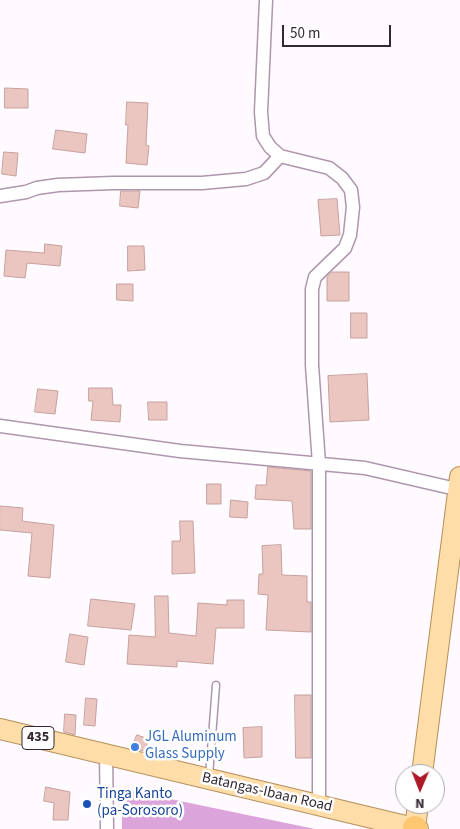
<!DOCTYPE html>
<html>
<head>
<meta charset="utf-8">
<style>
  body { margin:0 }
  #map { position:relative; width:460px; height:829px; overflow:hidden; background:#fffaff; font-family:"Source Sans 3",sans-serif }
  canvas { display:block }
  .north { position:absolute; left:395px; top:764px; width:50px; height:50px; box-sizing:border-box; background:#fff; border:1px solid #ada9ad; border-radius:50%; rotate:181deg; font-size:14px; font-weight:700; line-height:20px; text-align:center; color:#322831 }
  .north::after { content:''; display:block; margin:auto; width:18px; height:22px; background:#ad1926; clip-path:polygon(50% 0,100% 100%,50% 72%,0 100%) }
  .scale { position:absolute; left:282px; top:25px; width:109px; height:22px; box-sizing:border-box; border:2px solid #322831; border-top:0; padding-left:6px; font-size:15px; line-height:18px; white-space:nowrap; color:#322831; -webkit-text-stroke:4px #fff; paint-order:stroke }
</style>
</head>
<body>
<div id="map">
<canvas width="460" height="829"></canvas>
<div class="north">N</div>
<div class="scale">50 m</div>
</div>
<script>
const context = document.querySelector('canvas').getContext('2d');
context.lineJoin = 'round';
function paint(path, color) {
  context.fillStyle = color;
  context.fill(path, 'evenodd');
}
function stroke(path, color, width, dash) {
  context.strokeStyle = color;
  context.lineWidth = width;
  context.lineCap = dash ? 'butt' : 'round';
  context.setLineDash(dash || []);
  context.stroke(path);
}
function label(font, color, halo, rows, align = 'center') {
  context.font = font + ' "Source Sans 3",sans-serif';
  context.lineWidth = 5;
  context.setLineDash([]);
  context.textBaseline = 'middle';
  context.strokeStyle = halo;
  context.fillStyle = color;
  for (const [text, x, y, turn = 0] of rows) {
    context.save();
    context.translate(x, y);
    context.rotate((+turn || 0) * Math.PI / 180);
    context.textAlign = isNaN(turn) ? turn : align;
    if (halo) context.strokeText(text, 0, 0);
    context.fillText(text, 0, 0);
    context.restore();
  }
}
const forest = new Path2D(`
  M122,789L315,829H122Z`);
const building = new Path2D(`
  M5,88L28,89V108H5Z
  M127,102L148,103L146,145L149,146L147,165L126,163L128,125H126Z
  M56,130L87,134L85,153L53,149Z
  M4,152L18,153L16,176L2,174Z
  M121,191H140L138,208L120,206Z
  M337,199L340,235L321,236L318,200Z
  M45,244L62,246L60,266L27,263L25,278L4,276L6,250L44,253Z
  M128,246H144L145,270L128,271Z
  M332,272H349V301H327V277Z
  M117,284H133V301L117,300Z
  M351,313H367V338H351Z
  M367,374L369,420L330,422L328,376Z
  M89,388H112L113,405H121L120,422L91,420L93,401H89Z
  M38,389L58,391L55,414L35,412Z
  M148,402H167V420H149Z
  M268,467L311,471V529H294L292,501L255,499L256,485H266Z
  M207,484H221V504H207Z
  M231,500L248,502L247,518L230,517Z
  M0,506L23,508L22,521L54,525L50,578L28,576L32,533L0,530Z
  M180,521H193L195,573L172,574V541H180Z
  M281,545L282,575L307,576V602H311V632L266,630L268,595L258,594L259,574H263L262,546Z
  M155,596H168L169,633L196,636L198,603L227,605V600H244V628H216L213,664L177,661V667L127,664L129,635L155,637Z
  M91,599L135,604L131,630L88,626Z
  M70,634L88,637L84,665L66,662Z
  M295,695H311V758H296Z
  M86,698L97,699L95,726L84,725Z
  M65,714L76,715L75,735L64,732Z
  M262,727V757L244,758L243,728Z
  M137,735L149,739L144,751L132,748Z
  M46,787L70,792L68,820H53L54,803L44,801Z`);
const lane = new Path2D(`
  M209,776L216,685`);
const street = new Path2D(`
  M266,0L261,112L263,136L270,147L280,156L329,168L342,178L351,190L353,207L350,235L345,248L315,277L312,289V365L319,464V806
  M0,196L26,192L37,188L58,185L113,183H202L246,179L264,173L280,156
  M0,426L180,451L365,468L460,490
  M106,754L107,829`);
const primary = new Path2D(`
  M0,729L418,829
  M422,774L460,477
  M415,828L418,804`);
const highway = new Path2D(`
  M415,829V828`);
const markers = [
  [135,747,5,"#3f7fe0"],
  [87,804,5,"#1a4fb4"]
];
const shields = [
  [38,738,32]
];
const shieldNames = [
  ["435",38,738]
];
const shopNames = [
  ["JGL Aluminum",145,738],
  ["Glass Supply",145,755]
];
const streetNames = [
  ["Batangas-Ibaan Road",267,793,13]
];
const transitNames = [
  ["Tinga Kanto",97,795],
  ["(pa-Sorosoro)",97,812]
];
paint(forest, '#dba4da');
paint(building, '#ebc5bf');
stroke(building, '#c6a19c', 1);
stroke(lane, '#ae96ad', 9);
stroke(street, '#ae96ad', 15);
stroke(primary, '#b68f5a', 22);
stroke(highway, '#b68f5a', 26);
stroke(lane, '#fff', 6);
stroke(street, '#fff', 12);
stroke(primary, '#fedda9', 20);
stroke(highway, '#fdc670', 24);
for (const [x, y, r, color] of markers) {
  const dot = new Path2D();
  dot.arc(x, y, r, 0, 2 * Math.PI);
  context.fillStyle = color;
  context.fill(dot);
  stroke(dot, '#fff', 2);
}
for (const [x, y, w] of shields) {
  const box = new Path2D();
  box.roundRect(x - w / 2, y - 11.5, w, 23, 4);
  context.fillStyle = '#fff';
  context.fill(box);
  stroke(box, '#322831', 1);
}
label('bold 14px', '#322831', null, shieldNames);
label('15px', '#366cbe', '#fff', shopNames, 'left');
label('15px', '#322831', '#fff', streetNames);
label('15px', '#164399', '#fff', transitNames, 'left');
</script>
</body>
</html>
